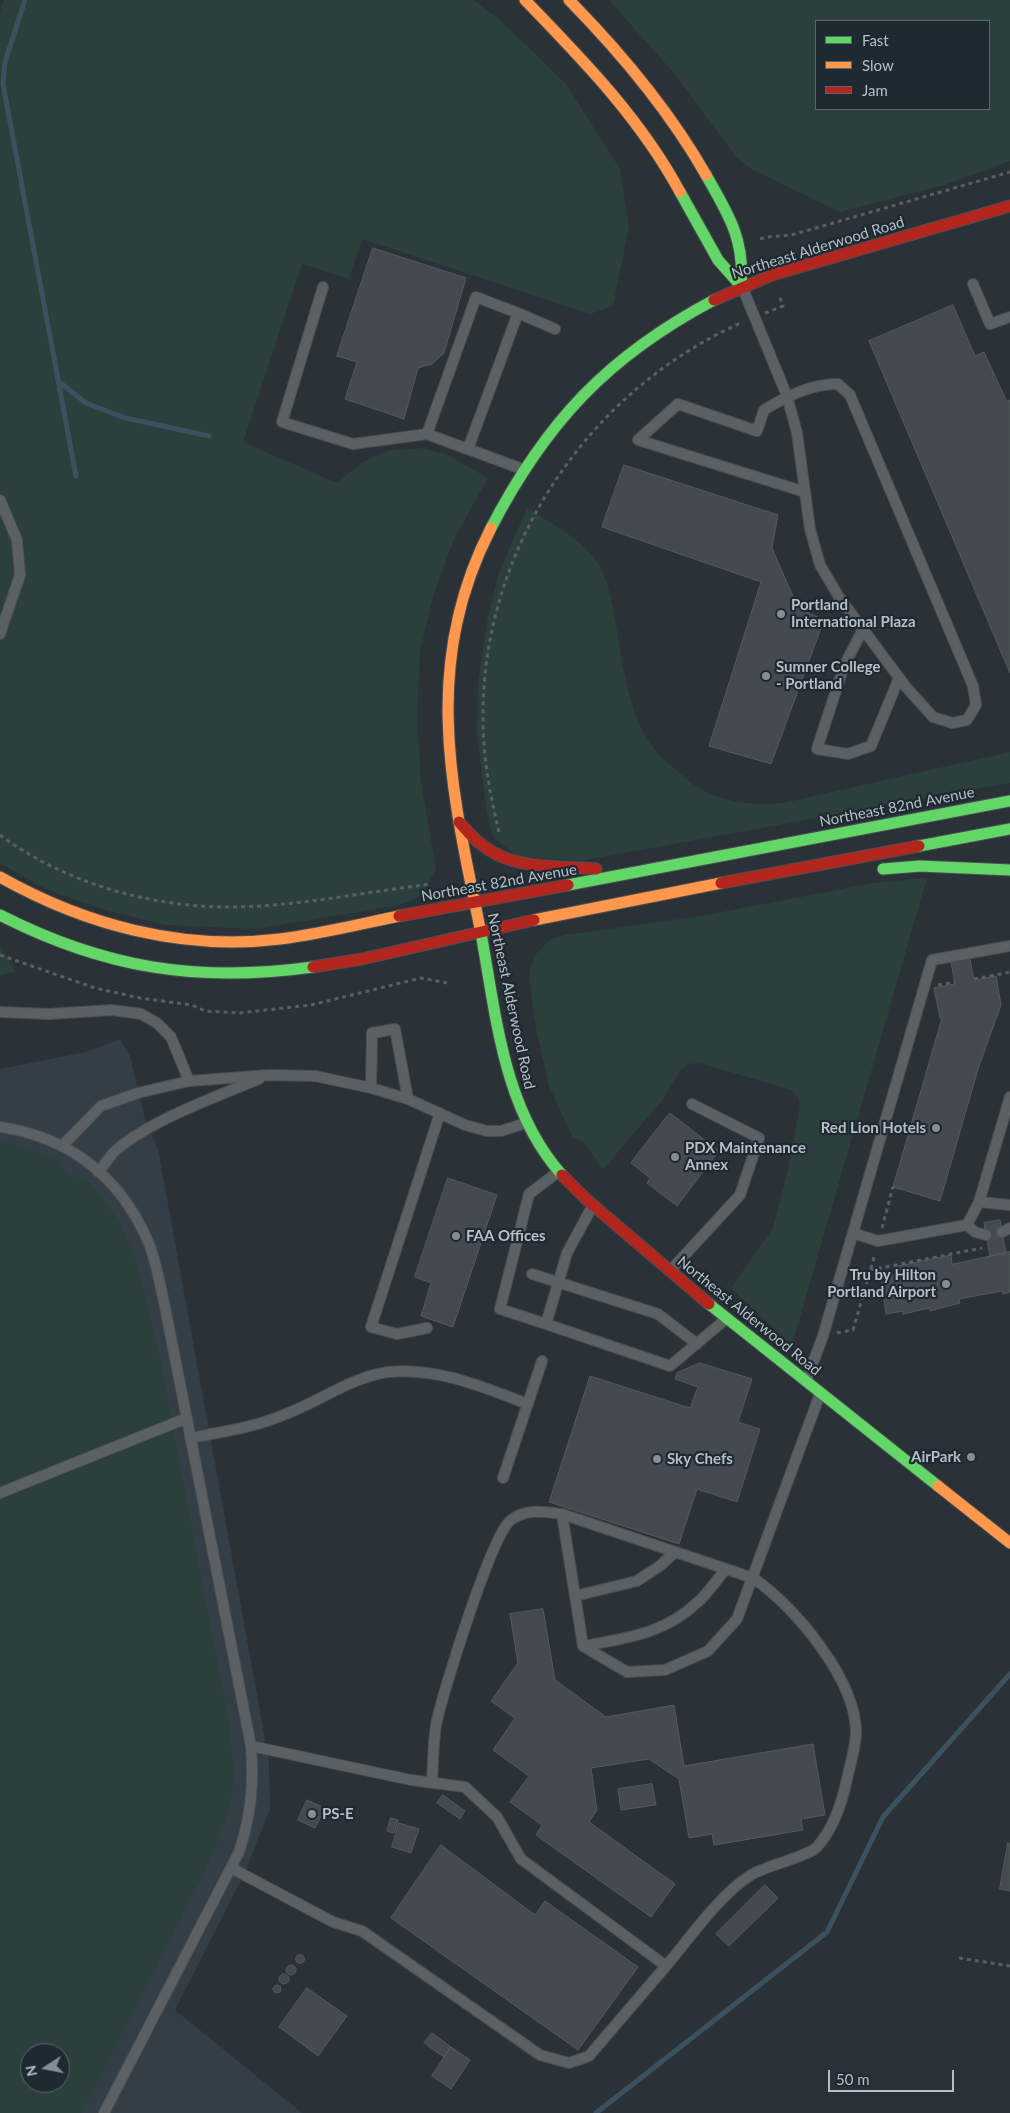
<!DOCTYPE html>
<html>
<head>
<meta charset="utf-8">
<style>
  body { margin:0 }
  #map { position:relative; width:1010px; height:2113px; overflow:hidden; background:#2b3237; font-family:Lato,sans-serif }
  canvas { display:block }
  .legend { position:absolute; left:815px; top:20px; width:175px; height:90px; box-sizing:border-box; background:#1f2931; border:1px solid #5b656d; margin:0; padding:6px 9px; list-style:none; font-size:15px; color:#b6bfc7 }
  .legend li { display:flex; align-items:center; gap:10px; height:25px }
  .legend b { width:25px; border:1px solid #5b656d }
  .north { position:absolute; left:20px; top:2043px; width:50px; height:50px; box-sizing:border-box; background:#1f2931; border:1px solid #5b656d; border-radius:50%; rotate:259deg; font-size:14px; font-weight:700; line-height:20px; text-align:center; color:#b6bfc7 }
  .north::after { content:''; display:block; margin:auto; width:18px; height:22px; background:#858e95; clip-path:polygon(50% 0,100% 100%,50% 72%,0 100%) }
  .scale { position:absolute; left:828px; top:2070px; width:126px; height:22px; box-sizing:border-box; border:2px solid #b6bfc7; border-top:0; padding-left:6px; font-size:15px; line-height:18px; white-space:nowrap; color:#b6bfc7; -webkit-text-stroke:4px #1f2931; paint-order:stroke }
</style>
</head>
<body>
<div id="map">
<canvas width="1010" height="2113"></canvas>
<ul class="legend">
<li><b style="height:6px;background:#63d668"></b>Fast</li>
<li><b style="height:6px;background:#ff974d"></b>Slow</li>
<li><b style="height:6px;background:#b3261e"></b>Jam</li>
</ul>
<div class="north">N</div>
<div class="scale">50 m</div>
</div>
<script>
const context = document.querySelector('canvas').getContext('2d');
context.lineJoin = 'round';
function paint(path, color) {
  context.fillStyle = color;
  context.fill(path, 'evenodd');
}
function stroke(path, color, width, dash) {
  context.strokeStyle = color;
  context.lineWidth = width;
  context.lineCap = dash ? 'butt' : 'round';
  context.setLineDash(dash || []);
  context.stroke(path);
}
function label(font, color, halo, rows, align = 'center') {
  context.font = font + ' Lato,sans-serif';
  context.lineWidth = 4.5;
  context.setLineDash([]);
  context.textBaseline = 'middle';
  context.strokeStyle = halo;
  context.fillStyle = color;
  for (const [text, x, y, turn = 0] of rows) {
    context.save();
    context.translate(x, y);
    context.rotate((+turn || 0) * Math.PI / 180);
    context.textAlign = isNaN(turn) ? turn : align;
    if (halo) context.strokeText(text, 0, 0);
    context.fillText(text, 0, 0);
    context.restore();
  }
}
const airport = new Path2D(`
  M120,1039L130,1056L146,1123L158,1149L269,1761L270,1809L245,1872L175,2010L302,2113H0V1069L86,1052ZM30,2053H60V2083H30Z`);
const green = new Path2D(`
  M4,0H473L497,17L566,84L620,169L629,227L613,306L590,314L362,239L349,279L302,264L243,442L337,483L364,461L387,451L420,448L446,454L488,478L455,537L435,590L420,651L417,720L421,782L436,869L422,894L413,900L395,906L255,929L165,925L113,912L47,890L0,863V12Z
  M609,0H1010V161L944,185L840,212L753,170L736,157L674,73ZM816,21H989V109H816Z
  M527,508C551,524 586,540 600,567C611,589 614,613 618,637C624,674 631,721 656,751C662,759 671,765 678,772C710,801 741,806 783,803L1010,752V783L580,861L518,856L493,838L487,814L477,735L478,684L488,617L499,573Z
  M927,878L792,1345L731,1288L773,1228L788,1170L800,1106L798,1097L791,1090L700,1063L688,1064L680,1071L663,1099L603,1170L584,1142L573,1138L549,1086L534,1019L529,971L536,954L549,940L565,935L701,916L873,883Z
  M0,945L16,972L0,975Z
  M0,1140L59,1159L67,1173L88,1181L120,1222L138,1267L159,1355L229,1725L234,1778L227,1817L205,1871L81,2113H0ZM30,2053H60V2083H30Z`);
const stream = new Path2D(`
  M25,0L5,62L3,84L76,476
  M58,381L86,403L125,418L209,436
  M596,2113L827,1932L883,1817L1010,1674`);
const building = new Path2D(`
  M373,248L466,278L444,353L432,364L418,368L404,419L345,399L357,362L337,356Z
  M953,305L975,356L984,352L1007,402L1010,400V673L869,341Z
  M624,465L778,515L772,548L798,608L824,620L771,764L709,746L761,582L602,527Z
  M970,959L974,980L996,976L1001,1005L978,1069L940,1201L893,1187L942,1018H940L934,988L955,984L951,962Z
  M670,1113L719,1151L677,1206L647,1183L650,1178L631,1163Z
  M448,1178L497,1195L453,1327L421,1316L431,1283L415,1277Z
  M1000,1220L1006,1253L990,1256L984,1223Z
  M1010,1252V1292L1003,1294L1002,1291L959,1299L960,1303L930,1311V1308L903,1314V1311L886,1314L881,1277L896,1274L894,1267L951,1255L952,1264Z
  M700,1363L752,1379L738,1422L760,1429L737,1502L697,1489L679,1544L549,1502L590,1376L690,1408L698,1387L675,1379L677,1373Z
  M543,1609L555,1680L606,1717L674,1705L684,1766L813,1744L825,1815L801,1819L803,1830L714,1845L712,1834L689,1838L679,1779L649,1759L591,1768L597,1810L589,1822L675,1884L651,1917L536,1835L542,1825L510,1802L529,1776L493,1750L515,1718L491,1701L518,1663L510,1614Z
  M652,1784L656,1805L621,1810L618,1789Z
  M443,1795L465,1811L460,1819L437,1803Z
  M307,1800L325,1808L315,1828L298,1820Z
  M391,1818L398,1820L394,1833L387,1831Z
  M399,1823L419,1829L411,1853L392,1847Z
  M1008,1843L1010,1844V1891L1000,1889Z
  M441,1845L535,1915L545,1901L638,1967L578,2050L391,1918Z
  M765,1885L778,1898L729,1946L716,1934Z
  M295.5 1959a4.5 4.5 0 1 1 9 0a4.5 4.5 0 1 1-9 0Z
  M286 1970a5 5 0 1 1 10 0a5 5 0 1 1-10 0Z
  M279 1979a5 5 0 1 1 10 0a5 5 0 1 1-10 0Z
  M273 1989a4 4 0 1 1 8 0a4 4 0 1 1-8 0Z
  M307,1988L347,2016L318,2056L279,2027Z
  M432,2033L451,2047L444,2057L424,2043Z
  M451,2047L470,2060L451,2089L432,2076Z`);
const path = new Path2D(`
  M760,239C772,235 783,237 795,234L1010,172
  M765,313L783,306L779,295
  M499,832C490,795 483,757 483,720C481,549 588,390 743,322
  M0,835C63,882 149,907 228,907C295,907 364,892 431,884
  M0,955L95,988L140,998L192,1005L205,1011L239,1013L311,1005L421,978L447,983
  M974,979L1010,972
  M938,985L955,982
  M882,1228L893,1187
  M870,1270L982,1248
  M837,1333L853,1330L875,1254
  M959,1958L1010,1966`);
const lane = new Path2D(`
  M973,284L990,324L1010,317
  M323,287L282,422L353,444L427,434
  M743,289L787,396L797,433L810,529L820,565L839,597L906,687L933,717L952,723L967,720L976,705L973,686L850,395L838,384C811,384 787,396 764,410L757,431L678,404L638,440L805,492
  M518,313L555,329
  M468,449L518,313L476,297L427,434L522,469
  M0,500L17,540L20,575L0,634
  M863,629L844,666L817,749L848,754L871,746L899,678
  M0,1012L49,1014L112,1010L141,1014L157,1023L171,1037L189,1081
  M371,1088L372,1033L395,1029L408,1099
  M1010,1097L979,1202L1010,1205
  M0,1127C69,1137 119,1176 147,1239C156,1259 159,1281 164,1302L251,1746C254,1784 251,1816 239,1852L104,2113
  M63,1145L101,1106L138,1093L189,1081L269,1075L315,1076L371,1088L408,1099L465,1125L487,1131H501L526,1123
  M98,1172C104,1166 109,1157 115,1151C151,1120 215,1097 259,1079
  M592,1207L567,1253L546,1324L670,1366L726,1319
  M967,1225L975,1232L986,1235
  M1002,1232L1010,1228
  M853,1233L878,1241L967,1225L979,1202
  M670,1271L740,1195L759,1138L692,1104
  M532,1274L658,1314L697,1344
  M546,1324L500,1309L529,1194L558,1172
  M427,1328L397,1334L371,1327L440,1113
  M806,1381L823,1336L932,960L1010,946
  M190,1438C223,1432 256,1427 286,1414C320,1401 352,1377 388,1372C437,1367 483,1387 528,1404
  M503,1478L542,1361
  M0,1493L187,1418
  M575,1596L637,1581L661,1565L675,1552
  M583,1646C627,1638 665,1634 699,1601C709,1592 717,1579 726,1569
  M251,1746L411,1780L465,1787L497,1817L521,1859L666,1966C691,1937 719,1895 751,1875C765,1866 809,1856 817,1847C834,1828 842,1803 847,1779C850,1765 855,1749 856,1734C857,1681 795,1606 753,1578L562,1514L583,1646L627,1672L665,1670L708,1651L737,1619L820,1394
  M432,1783C433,1764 433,1744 436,1725C442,1694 491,1537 510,1521C525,1508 544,1512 562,1514
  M231,1868L333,1922L362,1931L540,2055L569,2063L589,2056L666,1966`);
const fast = new Path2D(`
  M706,175C728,214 745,239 741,286
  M680,192L718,260L741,286
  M491,528C546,422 608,356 714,300
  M919,846L1010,829
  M883,869L920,866L1010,870
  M568,885L1010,801
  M0,915C104,968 197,983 313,967
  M480,928C496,1012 502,1108 562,1175
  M709,1304L938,1486`);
const slow = new Path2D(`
  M525,0C583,60 640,118 680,192
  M569,0C621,53 669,110 706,175
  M0,877C85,925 182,951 280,939C320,934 360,924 399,916
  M534,920L721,883
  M480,928C451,788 421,664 491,528
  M938,1486L1010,1543`);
const jam = new Path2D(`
  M714,300L772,275L1010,206
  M459,822C466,829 472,838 481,844C513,871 557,865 596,869
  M721,883L919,846
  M399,916L568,885
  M313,967L362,959L534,920
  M562,1175L587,1200L709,1304`);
const markers = [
  [781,614,5,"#858e95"],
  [766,676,5,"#858e95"],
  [936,1128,5,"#858e95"],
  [675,1157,5,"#858e95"],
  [456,1236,5,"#858e95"],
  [946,1284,5,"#858e95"],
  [971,1457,5,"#858e95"],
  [657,1459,5,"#858e95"],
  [312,1814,5,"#858e95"]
];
const streetNames = [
  ["Northeast Alderwood Road",818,248,-17],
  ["Northeast 82nd Avenue",897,807,-11],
  ["Northeast 82nd Avenue",499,883,-10],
  ["Northeast Alderwood Road",511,1001,78],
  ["Northeast Alderwood Road",749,1316,39]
];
const poiNames = [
  ["Portland",791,605],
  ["International Plaza",791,622],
  ["Sumner College",776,667],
  ["- Portland",776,684],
  ["Red Lion Hotels",926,1128,"right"],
  ["PDX Maintenance",685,1148],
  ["Annex",685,1165],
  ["FAA Offices",466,1236],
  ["Tru by Hilton",936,1275,"right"],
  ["Portland Airport",936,1292,"right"],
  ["AirPark",961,1457,"right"],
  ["Sky Chefs",667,1459],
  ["PS-E",322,1814]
];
paint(airport, '#333e47');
paint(green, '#2b3f3d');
stroke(stream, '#3c515f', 5);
paint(building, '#444a4f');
stroke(building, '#535a5f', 1);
stroke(lane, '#494e52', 12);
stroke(fast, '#494e52', 13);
stroke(slow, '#494e52', 13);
stroke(jam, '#494e52', 13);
stroke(path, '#595f62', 3, [4, 4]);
stroke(lane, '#5b6065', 10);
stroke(fast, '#63d668', 11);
stroke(slow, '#ff974d', 11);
stroke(jam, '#b3261e', 11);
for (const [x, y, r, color] of markers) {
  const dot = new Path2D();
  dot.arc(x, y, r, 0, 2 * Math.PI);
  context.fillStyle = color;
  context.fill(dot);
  stroke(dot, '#1f2931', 2);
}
label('15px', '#b6bfc7', '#1f2931', streetNames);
label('bold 15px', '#b6bfc7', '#1f2931', poiNames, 'left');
</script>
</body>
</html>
